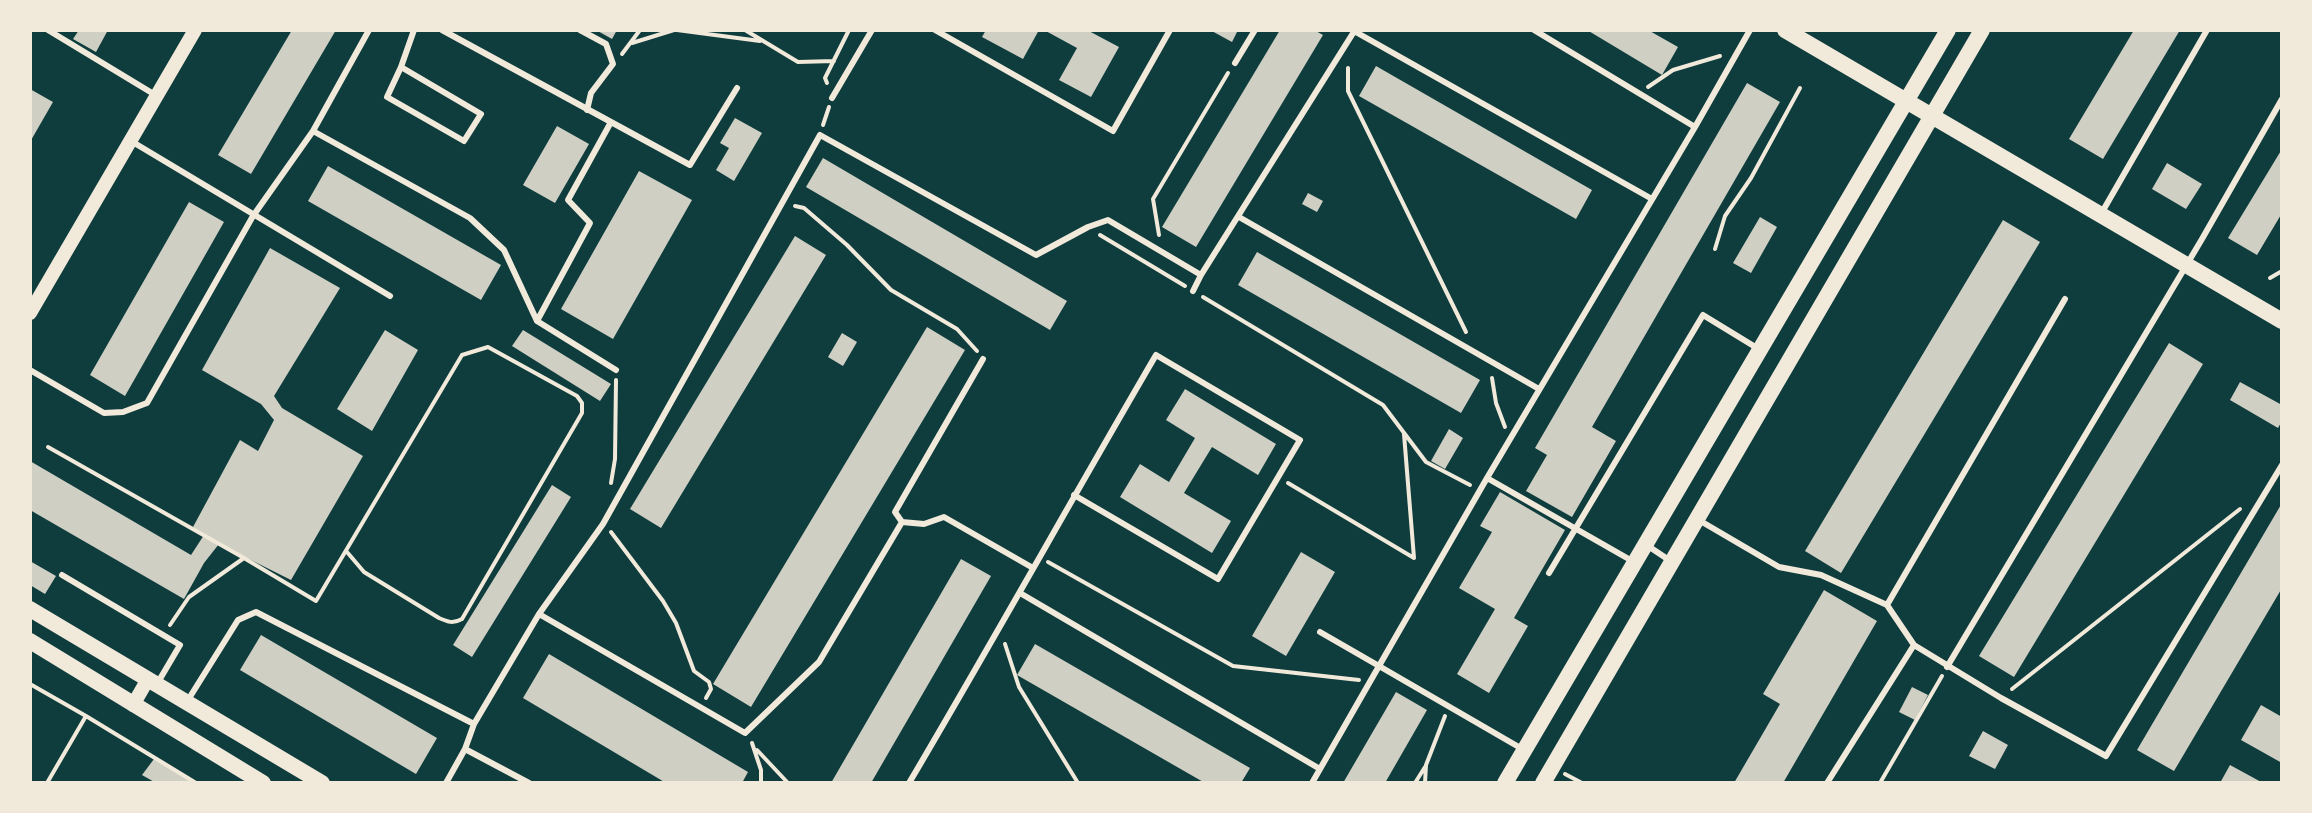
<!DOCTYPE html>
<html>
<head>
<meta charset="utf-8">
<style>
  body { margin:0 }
  #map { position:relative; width:2312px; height:813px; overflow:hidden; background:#0f3d3e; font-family:"Work Sans",sans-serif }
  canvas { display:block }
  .frame { position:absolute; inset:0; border:32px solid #f1e9da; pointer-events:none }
</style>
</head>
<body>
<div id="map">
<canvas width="2312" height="813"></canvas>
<div class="frame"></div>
</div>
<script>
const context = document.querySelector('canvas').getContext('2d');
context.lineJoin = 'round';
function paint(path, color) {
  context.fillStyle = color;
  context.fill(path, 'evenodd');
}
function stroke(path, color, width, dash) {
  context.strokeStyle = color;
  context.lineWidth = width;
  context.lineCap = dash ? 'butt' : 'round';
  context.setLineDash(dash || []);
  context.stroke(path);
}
const building = new Path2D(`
  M79,30H108L96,52L73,39Z
  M292,30H336L251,174L218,155Z
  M596,30H617L612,39Z
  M986,30H1039L1023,59L982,37Z
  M1044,30H1087L1119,47L1091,97L1059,80L1077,48Z
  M1210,30H1238L1232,42Z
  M1280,30H1314L1323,35L1196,247L1162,227Z
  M1587,30H1648L1678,47L1662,75Z
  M2134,30H2180L2103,159L2069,139Z
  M1376,66L1592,190L1576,219L1359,96Z
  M1747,83L1780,102L1592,427L1616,441L1572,517L1526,491L1547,455L1535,448Z
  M30,89L53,102L30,142Z
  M735,118L762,133L734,181L716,170L729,148L720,143Z
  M557,126L589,144L555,203L523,185Z
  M2282,149V213L2257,255L2228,238Z
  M823,158L1067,301L1050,330L806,187Z
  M2167,163L2202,184L2186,209L2152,189Z
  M328,166L501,265L481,300L308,201Z
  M639,171L692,200L613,339L561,309Z
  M1308,193L1323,201L1317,212L1302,204Z
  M189,202L224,222L125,396L90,375Z
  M1760,217L1777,227L1751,273L1733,263Z
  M2003,220L2040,242L1841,573L1805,551Z
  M795,236L826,255L661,528L630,509Z
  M270,248L340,288L274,396L282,408L363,456L291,580L219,544L204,563L184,599L30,510V461L191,555L204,535L193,527L240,440L258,451L274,420L261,404L202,370Z
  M1257,252L1480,380L1461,413L1238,285Z
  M927,327L965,350L751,707L713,684Z
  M385,330L418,350L372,431L337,409Z
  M523,330L611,384L600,401L512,346Z
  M842,333L857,342L843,366L828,357Z
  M2169,343L2203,364L2014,677L1979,656Z
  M2240,382L2282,405V421L2278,428L2230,400Z
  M1185,389L1276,444L1258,475L1212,447L1184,493L1231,521L1212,553L1120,497L1140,464L1169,482L1195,438L1166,420Z
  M1449,429L1463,438L1445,469L1431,461Z
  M552,485L571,497L472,657L453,645Z
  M1500,492L1565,530L1514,618L1528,626L1489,693L1457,674L1495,609L1459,588L1492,532L1480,526Z
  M2282,503V588L2174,771L2137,750Z
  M1301,552L1335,572L1286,656L1252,636Z
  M961,559L991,576L871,783H831Z
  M30,561L56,576L45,594L30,585Z
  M1824,590L1877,621L1783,783H1734L1780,704L1763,694Z
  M261,635L437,738L416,774L240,670Z
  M1035,644L1250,768L1241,783H1205L1017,675Z
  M549,654L748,772L742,783H666L523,698Z
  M1912,687L1928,695L1915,720L1899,712Z
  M1396,692L1427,710L1385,783H1343Z
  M2261,705L2282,717V763L2241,740Z
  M1983,731L2008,745L1995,769L1969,756Z
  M154,759L196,783H156L142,775Z
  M2230,765L2263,783H2220Z`);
const path = new Path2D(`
  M677,30L760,41
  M745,30L798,62L834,61
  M632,43L674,30
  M622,54L640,30
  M1348,68V91L1466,332
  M827,83L825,78L849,30
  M1648,87L1673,70L1720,56
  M823,125L829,107
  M795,206L804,208L847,245L891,290L957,329L977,351
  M1100,235L1185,286
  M1159,235L1153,199L1228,73
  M1715,249L1725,216L1751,178L1800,88
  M2270,278L2282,271
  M1203,297L1383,405L1426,462L1470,485
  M1492,378L1496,403L1505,427
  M48,447L244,558
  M611,483L615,459L616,380
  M1288,483L1414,558L1404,434
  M611,532L663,601L676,623L694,671L709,682L711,689L706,698
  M1048,562L1233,666L1359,680
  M170,625L189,597L244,558L316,601L462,355L488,347L577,396L582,403V413L462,619C453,624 448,622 439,618L364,572L347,552
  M1005,644L1019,687L1078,783
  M30,684L86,716L47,783
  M2012,689L2240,509
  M86,716L196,783
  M752,743L761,770V783
  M757,750L788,783
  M1565,774L1582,783
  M1415,783L1425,767
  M1425,783L1426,765L1445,716
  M1880,783L1942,676`);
const service = new Path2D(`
  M48,30L157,96
  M442,30L690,165L737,88
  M580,30L606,44L613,64L591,93L587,110
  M935,30L1113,131L1170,30
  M1534,30L1695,127L1487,478L1634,562
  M1354,31L1652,199
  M1235,63L1255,30
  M401,67L481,114L464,141L387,97L401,67L414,30
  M832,98L872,30
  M1695,127L1750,30
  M313,131L470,218L504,250L537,321L616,370
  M131,141L390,296
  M2101,214L2207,30
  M1239,217L1539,389
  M1193,291L1201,275L1355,30
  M537,321L590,223L568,200L611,122
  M30,370L104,413L123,412L147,403L253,216L313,131L369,30
  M1487,478L1379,666L1524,750
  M1697,519L1779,567L1821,575L1887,605L2065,299
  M902,522L924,524L944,517L1033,568
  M1648,546L1669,560
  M1549,573L1703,315L1757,348
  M62,575L180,645L157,684
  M1020,593L1320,769L1312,783
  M1887,605L1914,645L2001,698L2106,756L2282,465
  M539,614L745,733L819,662L902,522L895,512L983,359
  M1320,632L1379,666L1320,769
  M1947,667L2202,239L2282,99
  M188,700L238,620L256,612L474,724
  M446,783L465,749
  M529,783L465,749L474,724L539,614L603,524L820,135L1036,255L1088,227L1108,220L1201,275
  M909,783C993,641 1073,497 1156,355L1300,440L1218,579L1074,495
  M1827,783L1914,645`);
const tertiary = new Path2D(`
  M30,313L195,30
  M133,705L148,679`);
const secondary = new Path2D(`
  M1785,30L2282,321
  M30,609L322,783
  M30,641L263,783
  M1505,783L1948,30
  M1543,783L1982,30`);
paint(building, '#cfcfc3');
stroke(path, '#f1e9da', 4);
stroke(service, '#f1e9da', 6);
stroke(tertiary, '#f1e9da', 14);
stroke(secondary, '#f1e9da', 16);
</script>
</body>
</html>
